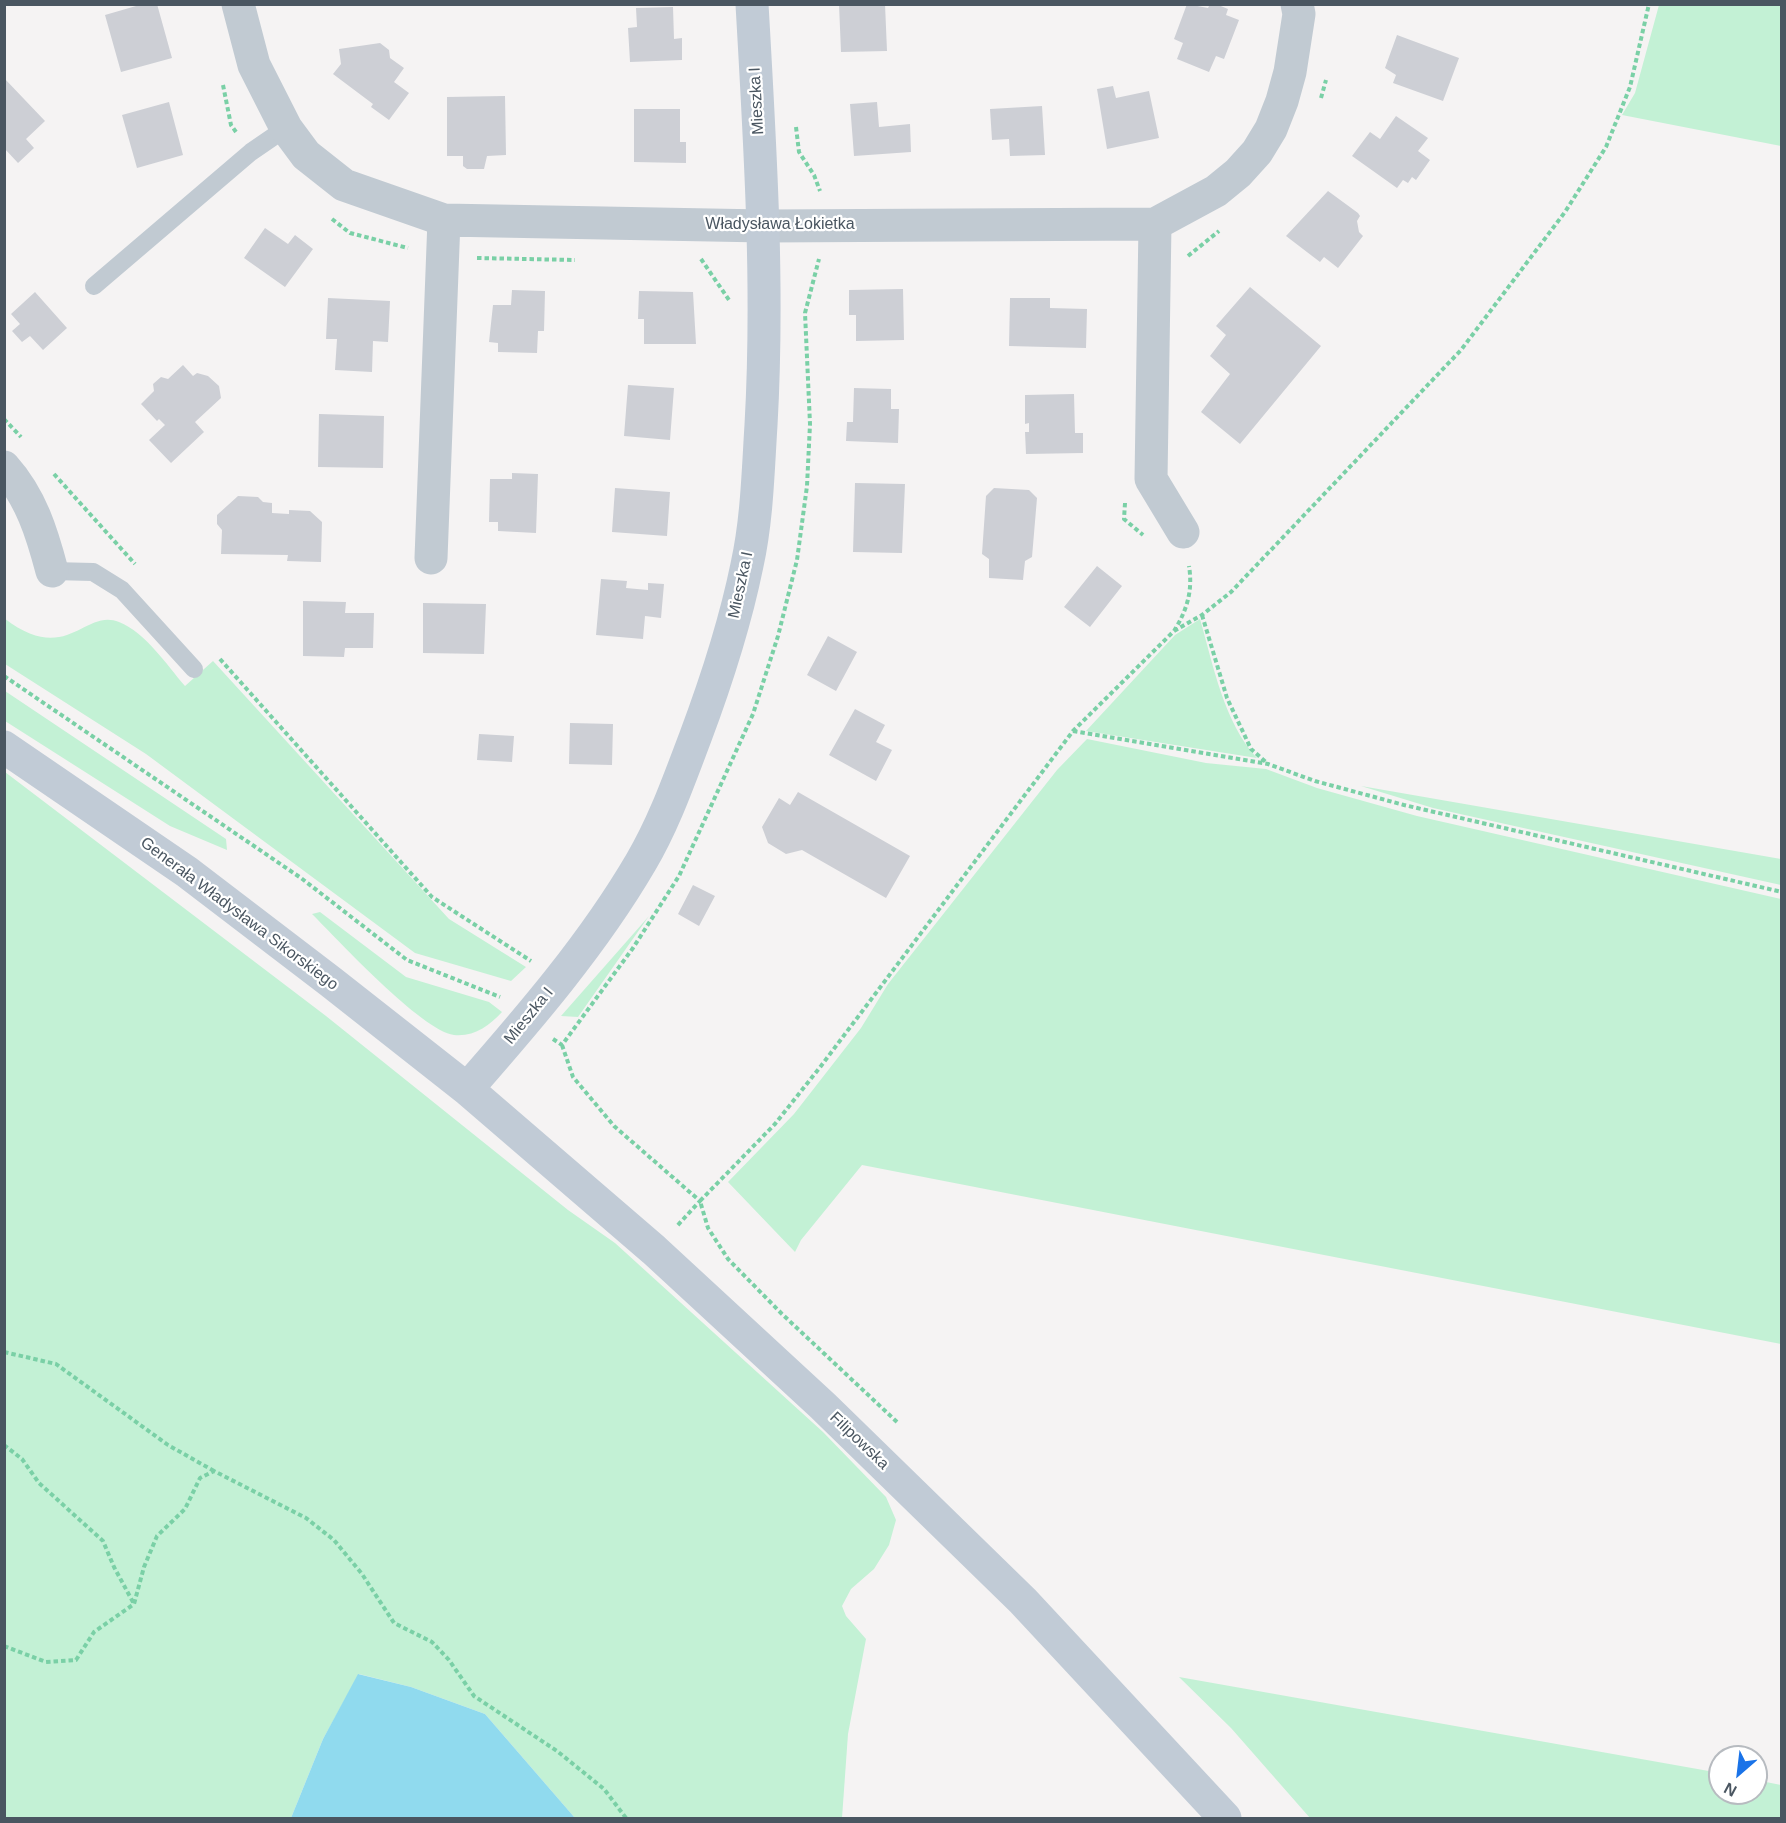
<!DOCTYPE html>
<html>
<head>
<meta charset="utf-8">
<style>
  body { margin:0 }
  #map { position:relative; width:1786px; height:1823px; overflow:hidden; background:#f5f3f3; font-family:Helvetica,sans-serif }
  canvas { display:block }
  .frame { position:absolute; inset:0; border:6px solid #4a5661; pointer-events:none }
  .north { position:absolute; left:1708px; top:1745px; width:60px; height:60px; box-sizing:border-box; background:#fff; border:2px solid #b7bbc0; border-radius:50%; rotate:208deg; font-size:16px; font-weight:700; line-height:24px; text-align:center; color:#4a5661 }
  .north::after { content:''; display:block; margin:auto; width:21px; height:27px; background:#1a73e8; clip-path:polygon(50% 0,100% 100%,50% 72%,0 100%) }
</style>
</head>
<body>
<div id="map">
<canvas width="1786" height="1823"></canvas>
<div class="frame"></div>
<div class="north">N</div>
</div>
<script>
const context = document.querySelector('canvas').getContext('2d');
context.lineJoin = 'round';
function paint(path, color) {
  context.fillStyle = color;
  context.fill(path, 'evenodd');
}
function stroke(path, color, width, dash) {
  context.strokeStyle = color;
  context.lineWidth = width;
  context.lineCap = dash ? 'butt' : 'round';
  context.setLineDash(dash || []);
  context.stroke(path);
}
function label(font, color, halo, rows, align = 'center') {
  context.font = font + ' Helvetica,sans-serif';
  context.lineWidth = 4.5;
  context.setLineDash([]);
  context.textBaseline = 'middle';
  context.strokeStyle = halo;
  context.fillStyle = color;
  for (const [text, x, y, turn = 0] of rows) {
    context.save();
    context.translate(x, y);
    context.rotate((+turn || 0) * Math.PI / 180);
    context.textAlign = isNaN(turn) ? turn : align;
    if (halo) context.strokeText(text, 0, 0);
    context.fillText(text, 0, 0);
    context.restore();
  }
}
const green = new Path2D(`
  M1659,5H1781V146L1622,115L1635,93Z
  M4,618C67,667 84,608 119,622C146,633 166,664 185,686L213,661L449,919L526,967L511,981L415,953L146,754L5,664Z
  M1200,619C1213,664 1224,723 1257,758L1086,731L1175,635Z
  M5,691L226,839L227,850L170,826L5,721Z
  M1087,739L1206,763L1266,769L1317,788L1417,816L1781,899V1344L862,1165L801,1240L795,1252L728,1182L794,1114L861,1028L888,984L1057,770Z
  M5,772L326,1016L568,1210L615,1243L823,1432L886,1497L896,1520L889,1545L874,1569L851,1589L842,1606L846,1616L866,1639L848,1734L842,1818H575L485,1714L411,1687L359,1674L323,1739L291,1818H5Z
  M1361,786L1781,859V885L1433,808Z
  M320,912L406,977L489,1002L502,1012C489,1026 474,1037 454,1035C422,1031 338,940 312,914Z
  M649,916L578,1017L561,1016Z
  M1179,1677L1720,1773V1793H1756V1780L1781,1785V1818H1310L1231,1728Z`);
const water = new Path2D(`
  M358,1674L411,1687L485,1714L575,1818H291L323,1739Z`);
const building = new Path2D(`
  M143,4H157L172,58L121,72L105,15Z
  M839,4H885L887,51L841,52Z
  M1187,4L1208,8L1210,4H1216L1228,9L1226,15L1239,20L1224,59L1216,56L1209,72L1177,59L1183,43L1174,39Z
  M673,7L674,39L682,38V60L630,62L628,28L637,27L636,8Z
  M1397,35L1459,58L1443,101L1393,83L1396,75L1385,68Z
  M380,43L389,50L390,58L404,68L394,82L409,93L389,120L371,107L373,104L333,74L341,64L339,49Z
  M4,78L45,121L26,139L34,148L18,163L4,148Z
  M1113,86L1116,98L1149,91L1159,138L1107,149L1097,89Z
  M505,96L506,155L487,156L484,169H467L463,166V156H447V97Z
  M169,102L183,155L137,168L122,115Z
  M877,102L879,127L910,124L911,152L854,156L850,104Z
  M1042,106L1045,155L1010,156L1009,139L992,140L990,109Z
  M634,109H680V142H686V163L634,162Z
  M1396,116L1428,138L1418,151L1430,160L1416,180L1412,177L1408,183L1403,180L1397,188L1352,156L1370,132L1380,139Z
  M1328,191L1358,213L1360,216L1357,221L1359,232L1363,236L1338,268L1324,257L1320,262L1286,236Z
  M265,228L288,244L295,235L313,249L285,287L244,258Z
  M1250,287L1321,346L1240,444L1201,412L1230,374L1210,356L1226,335L1216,326Z
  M903,289L904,340L856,341V315H849V290Z
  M512,290L545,291L544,331H538L537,353L498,352V343L489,342L493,305H511Z
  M639,291L693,292L696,344H644V319H638Z
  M35,292L67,328L43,350L30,336L22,342L12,331L20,324L11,314Z
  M328,298L390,301L388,342L373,341L372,372L335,370L337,339H326Z
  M1010,298H1050V308L1087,309L1086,348L1009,346Z
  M183,365L193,376L197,373L208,376L219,386L221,398L195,422L204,432L171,463L149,440L165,425L159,419L157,421L141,404L154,391L153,384L161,377L168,379Z
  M628,385L674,388L670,440L624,436Z
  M854,388L891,389V409H899L898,443L846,441L847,422H853Z
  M1074,394L1075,433H1083V453L1026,454L1025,432H1029V423L1025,424V395Z
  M319,414L384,416L383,468L318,467Z
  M512,473L538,474L536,533L498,531V522H489L490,479H512Z
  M855,483L905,484L902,553L853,552Z
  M615,488L670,492L667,536L612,532Z
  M994,488L1029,490L1037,498L1032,557L1025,561L1023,580L989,578V559L982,554L986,496Z
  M238,496L258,497L263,502L272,503V513L289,514V510L310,511L322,522L321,562L287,561L288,555L221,554L222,530L217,524V515Z
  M1097,566L1122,586L1090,627L1064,607Z
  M601,579L627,581L626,588L648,590V583L664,584L661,618L645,616L643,639L596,635Z
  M303,601L346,602L345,613H374L373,648H345L344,657L303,656Z
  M423,603L486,604L484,654L423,653Z
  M828,636L857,652L836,691L807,675Z
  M855,709L885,725L876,742L892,750L876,781L829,755Z
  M570,723L613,724L612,765L569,764Z
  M479,734L514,736L512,762L477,760Z
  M798,792L910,856L886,898L802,850L786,854L768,843L762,827L779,798L790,805Z
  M693,885L715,896L699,926L678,914Z`);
const path = new Path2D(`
  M223,85L231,125L236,132
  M1321,98L1326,80
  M796,127L799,152L814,175L820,191
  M332,219L350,233L408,248
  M1188,256L1219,231
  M477,258L575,260
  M701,259L729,300
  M4,419L21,437
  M54,474L135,564
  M1125,503L1124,519L1143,535
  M1202,615L1227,698L1251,749L1268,764
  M1174,631L1202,615L1231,592L1461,350L1565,212L1606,147L1630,87L1649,4
  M220,659L432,897L531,961
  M4,676L301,878L407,960L500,997
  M1073,731L1268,764L1315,781L1404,805L1782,892
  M553,1039L562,1045L633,948L679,876L753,714L778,636L797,560L807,486L810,424L805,313L819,259
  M562,1045L573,1077L614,1126L700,1201L677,1226
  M4,1352L56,1364L168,1445L214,1471
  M897,1422L782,1314L728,1259L708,1228L700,1201L775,1124L821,1066L1073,731L1174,631C1187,610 1193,591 1189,566
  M4,1445L22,1459L39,1483L103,1541L114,1567L134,1604
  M4,1646L46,1662L76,1660L94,1632L134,1604L144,1567L157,1536L185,1509L200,1478L214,1471L306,1518L334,1540L362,1574L394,1623L432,1642L449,1660L474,1696L557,1751L604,1789L626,1818`);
const lane = new Path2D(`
  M94,286L251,152L286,128
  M52,571L93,572L122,590L194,669`);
const street = new Path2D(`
  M238,4L254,65L286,128L306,155L344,185L444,220L764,226L1155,224L1216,191L1238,173L1257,152L1271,129L1282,101L1290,72L1299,14L1297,4
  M1155,224L1151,479L1183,532
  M4,467C31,497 42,533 52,571
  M431,558L444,220`);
const secondary = new Path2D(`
  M4,747L187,872L331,982L467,1089L654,1250L823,1406L1023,1601L1225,1818
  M467,1089C530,1017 593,944 641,862C664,823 679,780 695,738C716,682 735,624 747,565C757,520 758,472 761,425C769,285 760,145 752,4`);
const streetNames = [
  ["Mieszka I",757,101,-93],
  ["Władysława Łokietka",780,225],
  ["Mieszka I",741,585,-78],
  ["Generała Władysława Sikorskiego",239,914,37],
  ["Mieszka I",529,1016,-51],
  ["Filipowska",859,1441,44]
];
paint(green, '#c3f1d5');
paint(water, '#90daee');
paint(building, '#cdcfd5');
stroke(path, '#7ad0a6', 4, [4.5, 3]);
stroke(lane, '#c1cad2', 18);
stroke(street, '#c1cad2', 33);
stroke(secondary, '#c1cbd6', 33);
label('16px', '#4a5661', '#fff', streetNames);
</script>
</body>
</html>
